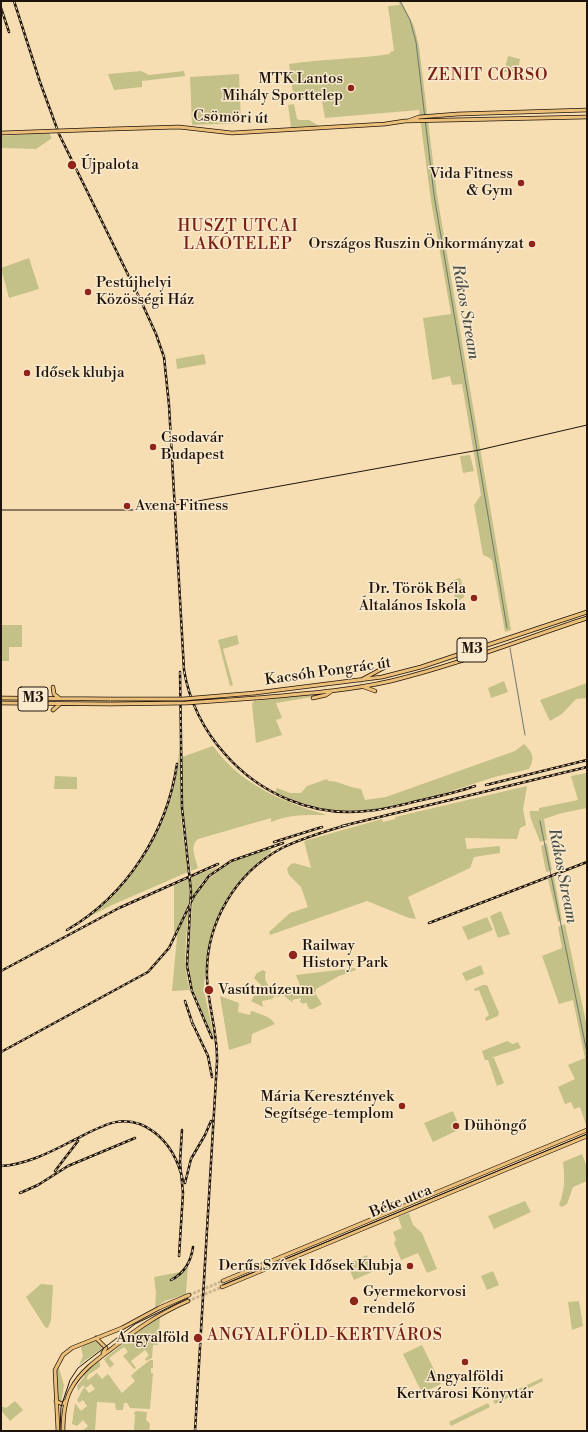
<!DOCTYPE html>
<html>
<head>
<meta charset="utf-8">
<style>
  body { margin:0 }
  #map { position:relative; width:588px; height:1432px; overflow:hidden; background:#f7deb2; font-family:"Libre Bodoni",serif }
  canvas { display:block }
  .frame { position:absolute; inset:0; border:2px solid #1f140c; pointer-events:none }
</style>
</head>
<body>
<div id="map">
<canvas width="588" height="1432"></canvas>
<div class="frame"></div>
</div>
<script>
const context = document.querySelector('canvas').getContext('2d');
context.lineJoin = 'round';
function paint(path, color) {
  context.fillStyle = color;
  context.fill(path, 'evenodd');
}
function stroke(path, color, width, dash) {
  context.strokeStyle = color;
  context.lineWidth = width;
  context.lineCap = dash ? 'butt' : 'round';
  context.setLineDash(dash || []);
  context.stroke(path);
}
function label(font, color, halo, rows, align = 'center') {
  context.font = font + ' "Libre Bodoni",serif';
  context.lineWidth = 3;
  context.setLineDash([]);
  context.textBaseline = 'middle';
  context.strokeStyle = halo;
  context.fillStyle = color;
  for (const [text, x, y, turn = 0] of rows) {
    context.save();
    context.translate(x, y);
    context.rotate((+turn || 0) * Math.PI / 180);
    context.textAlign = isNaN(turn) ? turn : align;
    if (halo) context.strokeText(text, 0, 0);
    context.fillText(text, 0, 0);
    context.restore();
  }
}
const green = new Path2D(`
  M398,1H401L414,26L419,46L437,195L511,630L505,632L492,560L488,557L483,555L474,505L481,495L462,384L452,385L450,376L432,380L423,318L451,314L431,201L419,110L325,118L321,96L294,100L289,64C323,59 356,59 390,54V52L394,51L388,6L400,5Z
  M508,56L520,59L518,72H504Z
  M141,71L149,75L184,71L185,76L142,81V87L114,90L108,74Z
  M239,74L241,123L192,125L190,77Z
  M294,104L297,119L300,120H309L319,126L291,127L288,105Z
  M49,133L52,138L36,149L1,148V136Z
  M29,258L39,289L9,298L1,268Z
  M204,354L206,364L177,369L176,359Z
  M470,455L474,471L463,473L460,456Z
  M459,578L461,579L464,597L458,601L455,599L452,581Z
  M1,625H22V647H9V661H1Z
  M237,635L239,644L223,649L233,685L230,686L218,640Z
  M504,681L508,692L491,698L488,688Z
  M587,683V698L576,699L562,714L550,721L540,700Z
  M313,694L324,695L276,703L282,718L276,720L282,735L256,743L252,704L254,701Z
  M180,741L181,819L188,872L112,905L81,921C143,874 174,820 180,741Z
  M524,744C533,753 535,758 529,769C513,773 495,776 479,782C442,794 386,813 348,812C322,810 298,803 275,792L277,788L290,793H301L307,786L327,779L328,781C340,781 349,788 361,789L365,800L386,797L515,751Z
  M213,746C241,785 283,802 327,815C307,815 290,814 271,822V818L198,839C189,846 196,859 198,868L191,871L183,819L182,757Z
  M587,773V808L562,813L544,819L547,840L540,842C538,834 528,816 530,811H539V808L578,800L571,776Z
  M55,776L77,777V789H54Z
  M527,786L523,809L526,825L520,828L517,839L465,838L467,849L500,846V853L474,857L470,868L408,897L416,919L409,918L367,901L270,935L269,932L290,913L308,907L301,887L289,875L287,869L290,865L294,863L311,868L304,841L382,819L383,822L395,819V817Z
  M547,843L552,870L546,872L541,846Z
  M270,848L271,852C231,880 209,920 206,969C205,975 204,982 204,987C206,1005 212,1023 214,1041L194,992L188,971L189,940L193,899L204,883L227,864Z
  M218,867L202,882L192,898L191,877Z
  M554,877L562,920L558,922L548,879Z
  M189,879C192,915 179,954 190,990L172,991L177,937L174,932V885Z
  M501,911L510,934L498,938L490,916Z
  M487,917L493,930L468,940L462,927Z
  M565,924L587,1027V1128L580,1107L574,1109L571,1102L565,1104L558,1087L575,1079L568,1065L585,1058L573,1000L559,1004L542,956L562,948L558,927Z
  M481,965L484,974L466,981L462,973Z
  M355,968L356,970L339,976L316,989L315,993L322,1004L313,1009H309L306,1002L304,1004L300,1002L301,998L292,1000L293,1003L283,995L301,988L296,975Z
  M263,970L266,972C262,982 272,991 281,995L278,997L263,987L275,996L272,999L262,1001L263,1007L251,1001L261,985L254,978L257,973Z
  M483,985H487L499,1013L498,1016L486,1021L485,1018L489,1015L480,993L479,990L475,991L474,989Z
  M220,996L239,1003L238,1012L250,1015L251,1011C259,1013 271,1017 275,1024L252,1034L251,1043L229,1050Z
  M507,1041L513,1044L518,1042L521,1048L491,1058H494L504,1083L497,1086L488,1060H485L482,1051Z
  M453,1111L460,1129L433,1142L424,1123Z
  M582,1154L587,1167V1181L573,1187L567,1204L562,1207L559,1205C565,1190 565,1178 563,1162Z
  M525,1201L531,1212L494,1229L488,1216Z
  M409,1213L413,1225L422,1233L437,1269L427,1273L418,1253L401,1260L394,1243L396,1240L393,1232L402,1228L398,1217Z
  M367,1255L374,1271L354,1280L347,1264Z
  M188,1264L186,1294L165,1301L155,1308L156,1293L154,1277L180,1272Z
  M493,1271L499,1285L487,1290L481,1276Z
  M41,1284L53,1285L51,1320L48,1328L45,1327L26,1297Z
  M579,1301L583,1326L572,1330L568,1302Z
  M160,1317L158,1345H153L152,1358L146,1361L145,1359L149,1355L145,1350L131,1361L136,1368L134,1369L123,1356L128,1352L124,1347L109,1358L114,1364L110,1368L104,1359L145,1326Z
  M97,1340L104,1347L79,1365L83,1356L81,1348L85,1344Z
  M422,1345L441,1384L422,1393L403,1354Z
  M98,1360L100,1363V1367L88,1375L87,1379L88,1380L97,1373L102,1379L108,1374L122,1393L135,1381L131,1376C135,1371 144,1365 150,1360H153V1368H151V1373H153L150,1409L130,1408L127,1403H124L123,1410H116L115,1403L97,1402L95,1430L99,1431H82L88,1426L83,1420L77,1426L72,1424L75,1403L81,1411L87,1406L83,1400L79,1403L77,1400L84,1387L89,1393L95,1389L91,1384L86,1388L83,1385L78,1391L77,1386L84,1377V1373Z
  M58,1365L64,1385L61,1403L57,1399L56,1371Z
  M542,1378L543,1381L495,1404L493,1401Z
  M15,1401L23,1410L10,1421L1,1410V1406L6,1408Z
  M488,1403L490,1407L451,1426L449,1422Z
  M136,1411L147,1412L146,1420L150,1424L149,1431H134L135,1414H133Z`);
const stream = new Path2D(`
  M400,1L410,20L416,42L434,195L507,628
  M510,648L525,735
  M540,821L587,1053`);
const majorTunnel = new Path2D(`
  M189,1295L223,1281
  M188,1301L222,1287`);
const major = new Path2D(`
  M408,121L419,117L458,114L587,110
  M111,129L179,127L232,133L385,124L405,121L587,117
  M361,680L387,666
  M53,687L54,694L59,698
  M364,687L375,691
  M255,693L382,677L421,667L587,612
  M1,698L111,699
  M256,698C301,694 347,691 391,681C457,665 523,639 587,618
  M313,698L326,695L332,691
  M1,703L111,704
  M53,710L60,704
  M223,1281L587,1130
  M222,1287L587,1136
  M96,1338L106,1348L103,1353
  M56,1401L62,1404L66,1401
  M58,1431L55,1370L63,1355L72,1348L122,1328L159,1308L189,1295
  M63,1431C63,1417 64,1402 71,1389C80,1372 95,1361 110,1350C137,1329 156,1315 188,1301`);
const tram = new Path2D(`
  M1,510H148L479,450L587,425
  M223,1285L587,1134
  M60,1431L61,1407L70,1380L78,1368L135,1324L188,1298`);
const rail = new Path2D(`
  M14,1L40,82L59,134L141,301L156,334L164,357L169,405L184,670C189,701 204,731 225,754C260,794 313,817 366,811C385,810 404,804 422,800C440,796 458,792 475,786
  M1,8L9,32
  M180,672L182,808L191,891L187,966L192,991L212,1038
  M486,785L587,760
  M342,826L587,767
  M274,842L322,827
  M429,923L587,862
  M67,930C127,895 167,832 177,764
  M1,971L119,908L218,864
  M185,1001L193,1025
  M191,1020L208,1056L212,1077
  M1,1052L148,972L169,948L194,896L209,876L231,861L283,843
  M1,1166C24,1165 49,1153 70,1142C99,1128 123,1109 154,1132C170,1144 179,1163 183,1181
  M55,1171L78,1141
  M185,1183L191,1159L205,1135L211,1121
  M20,1193L38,1185L68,1166L135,1138
  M179,1256L183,1193L180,1162L182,1130
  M171,1280C185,1273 191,1262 193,1247
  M195,1431L217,1062C218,1033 208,1006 207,978C205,924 235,873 282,848C302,838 326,831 347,825`);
const majorBridge = new Path2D(`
  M1,133L111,129
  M111,699H183L255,693
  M111,704L186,703L256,698`);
const markers = [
  [351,88,4,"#8f2418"],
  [72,165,5,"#8f2418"],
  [521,183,4,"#8f2418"],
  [532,244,4,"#8f2418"],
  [88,292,4,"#8f2418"],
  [27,373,4,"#8f2418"],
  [153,447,4,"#8f2418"],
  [127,506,4,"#8f2418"],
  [474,598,4,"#8f2418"],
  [293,955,5,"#8f2418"],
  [209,990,5,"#8f2418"],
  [402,1106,4,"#8f2418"],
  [456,1126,4,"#8f2418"],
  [410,1266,4,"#8f2418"],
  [354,1301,5,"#8f2418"],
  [198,1338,5,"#8f2418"],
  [465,1362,4,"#8f2418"]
];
const shields = [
  [472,650,30],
  [33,699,30]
];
const shieldNames = [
  ["M3",472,650],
  ["M3",33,699]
];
const poiNames = [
  ["MTK Lantos",343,79,"right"],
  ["Mihály Sporttelep",343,96,"right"],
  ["Újpalota",81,165],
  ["Vida Fitness",513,174,"right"],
  ["& Gym",513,191,"right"],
  ["Országos Ruszin Önkormányzat",524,244,"right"],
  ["Pestújhelyi",96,283],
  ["Közösségi Ház",96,300],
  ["Idősek klubja",35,373],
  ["Csodavár",161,438],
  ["Budapest",161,455],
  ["Avena Fitness",135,506],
  ["Dr. Török Béla",466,589,"right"],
  ["Általános Iskola",466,606,"right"],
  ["Railway",302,946],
  ["History Park",302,963],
  ["Vasútmúzeum",218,990],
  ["Mária Keresztények",394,1097,"right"],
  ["Segítsége-templom",394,1114,"right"],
  ["Dühöngő",464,1126],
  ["Derűs Szívek Idősek Klubja",402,1266,"right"],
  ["Gyermekorvosi",363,1292],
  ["rendelő",363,1309],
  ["Angyalföld",189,1338,"right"],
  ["Angyalföldi",465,1377,"center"],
  ["Kertvárosi Könyvtár",465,1394,"center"]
];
const streetNames = [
  ["Csömöri út",231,118,2],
  ["Kacsóh Pongrác út",328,672,-8],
  ["Béke utca",401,1202,-22]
];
const neighbourhoodNames = [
  ["ZENIT CORSO",488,76],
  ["HUSZT UTCAI",238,227],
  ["LAKÓTELEP",238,245],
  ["ANGYALFÖLD-KERTVÁROS",325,1336]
];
const waterNames = [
  ["Rákos Stream",465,312,80],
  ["Rákos Stream",562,876,79]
];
paint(green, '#c3c088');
stroke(stream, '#6b7870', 1);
stroke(majorTunnel, '#ccb691', 3, [3, 1.5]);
stroke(major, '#1f140c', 4.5);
stroke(major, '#ecbf79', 3);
stroke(tram, '#1f140c', 1);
stroke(rail, '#1f140c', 2.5);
stroke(rail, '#faeacd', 1, [3]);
stroke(majorBridge, '#1f140c', 4.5, []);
stroke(majorBridge, '#ecbf79', 3);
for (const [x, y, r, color] of markers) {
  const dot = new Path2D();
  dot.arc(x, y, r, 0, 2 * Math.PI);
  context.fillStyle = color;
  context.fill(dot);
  stroke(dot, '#faeacd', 1.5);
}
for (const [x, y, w] of shields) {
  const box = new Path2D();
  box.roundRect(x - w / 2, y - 12, w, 24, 3);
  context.fillStyle = '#faeacd';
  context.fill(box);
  stroke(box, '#1f140c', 1);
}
label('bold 14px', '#1f140c', null, shieldNames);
label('15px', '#1f140c', '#faeacd', poiNames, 'left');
label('15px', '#1f140c', '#faeacd', streetNames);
context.letterSpacing = '1px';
label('16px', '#7a1f14', '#faeacd', neighbourhoodNames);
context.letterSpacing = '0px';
label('italic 16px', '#4b4e46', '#faeacd', waterNames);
</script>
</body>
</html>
